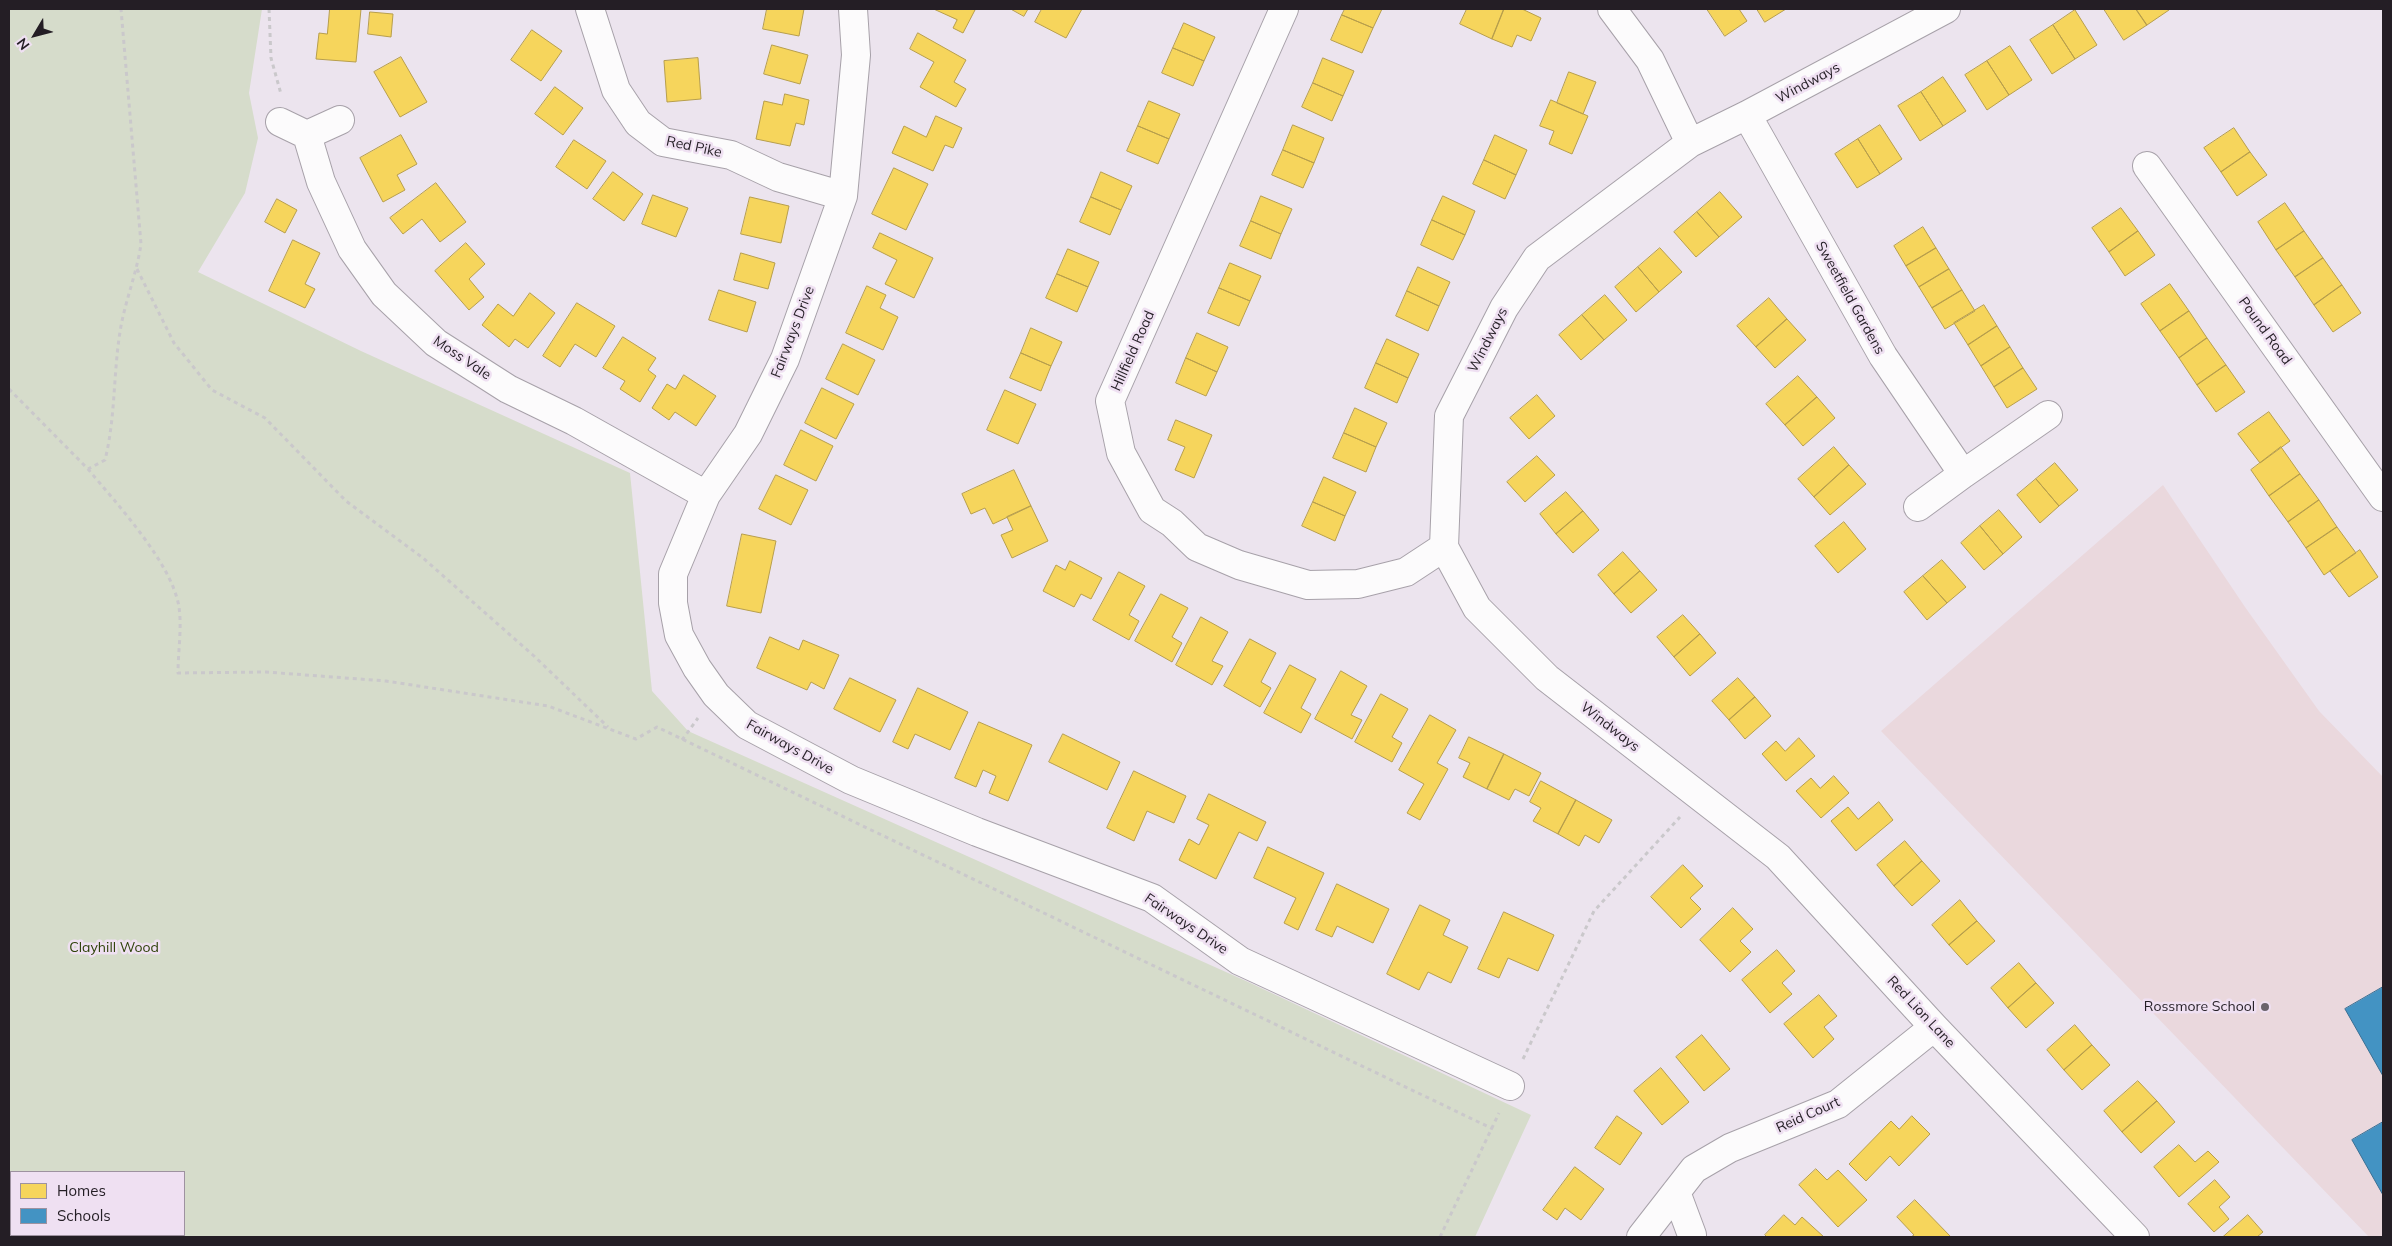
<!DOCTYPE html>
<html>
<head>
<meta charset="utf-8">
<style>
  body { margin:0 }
  #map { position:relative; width:2392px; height:1246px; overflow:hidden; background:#ece4ee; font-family:Mulish,sans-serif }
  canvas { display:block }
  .frame { position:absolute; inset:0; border:10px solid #241e25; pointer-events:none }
  .legend { position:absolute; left:10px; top:1171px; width:175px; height:65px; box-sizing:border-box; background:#efe0f2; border:1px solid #9e92a0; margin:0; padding:6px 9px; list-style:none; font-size:15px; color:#241e25 }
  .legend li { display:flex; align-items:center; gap:10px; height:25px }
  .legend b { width:25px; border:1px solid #9e92a0 }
  .north { position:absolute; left:10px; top:10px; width:50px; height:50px; -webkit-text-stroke:4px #efe0f2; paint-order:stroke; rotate:233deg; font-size:14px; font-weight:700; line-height:20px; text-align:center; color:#241e25 }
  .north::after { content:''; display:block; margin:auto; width:18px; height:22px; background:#241e25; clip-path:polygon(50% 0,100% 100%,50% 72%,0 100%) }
</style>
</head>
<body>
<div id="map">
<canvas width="2392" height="1246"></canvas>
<div class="frame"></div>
<ul class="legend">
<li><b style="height:14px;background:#f6d55c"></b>Homes</li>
<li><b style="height:14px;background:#4393c3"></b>Schools</li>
</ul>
<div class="north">N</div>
</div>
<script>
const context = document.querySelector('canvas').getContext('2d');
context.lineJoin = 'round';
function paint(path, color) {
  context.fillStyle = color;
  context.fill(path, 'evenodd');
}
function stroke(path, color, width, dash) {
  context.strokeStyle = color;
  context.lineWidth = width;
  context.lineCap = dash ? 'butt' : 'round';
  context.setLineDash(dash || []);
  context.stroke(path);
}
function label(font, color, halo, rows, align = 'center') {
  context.font = font + ' Mulish,sans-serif';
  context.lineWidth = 5;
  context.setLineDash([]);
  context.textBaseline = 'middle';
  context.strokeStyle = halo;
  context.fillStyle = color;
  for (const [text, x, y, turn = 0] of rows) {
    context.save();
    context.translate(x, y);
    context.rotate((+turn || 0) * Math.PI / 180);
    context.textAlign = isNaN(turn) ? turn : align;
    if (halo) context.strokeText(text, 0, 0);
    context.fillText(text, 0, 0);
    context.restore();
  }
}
const education = new Path2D(`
  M2163,485L2245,607L2319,711L2383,777V1237H2369L1881,731Z`);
const green = new Path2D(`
  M9,9H262L249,93L258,138L245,193L198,272L361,351L630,473L652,691L688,731L1246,981L1531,1115L1475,1237H9ZM11,1172H184V1235H11Z`);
const homes = new Path2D(`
  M330,9H361L356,62L316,59L319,33L327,34Z
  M767,9H804L799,36L763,29Z
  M934,9H972L975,10L963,33L953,28L957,20Z
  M1011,9H1028L1024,16Z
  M1042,9H1082L1066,38L1035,22Z
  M1345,9H1382L1373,28L1342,15Z
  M1467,9H1504L1492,39L1460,24Z
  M1504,9H1522L1541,18L1531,41L1517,35L1512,47L1492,39Z
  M1707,9H1739L1747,21L1725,36Z
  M1757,9H1786L1765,22Z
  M2104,9H2136L2147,25L2124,40Z
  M2136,9H2168L2169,10L2147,25Z
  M2075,10L2097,45L2075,59L2053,25Z
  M370,12L393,14L391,37L368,34Z
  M1342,15L1373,28L1362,53L1331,40Z
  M1184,23L1215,37L1204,61L1173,48Z
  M2053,25L2075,59L2052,74L2030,40Z
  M532,30L562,51L541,81L511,60Z
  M918,33L966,60L954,82L966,89L956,107L920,87L934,62L910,49Z
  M772,45L808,55L800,84L764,74Z
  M2010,46L2032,80L2009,95L1987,61Z
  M1173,48L1204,61L1193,86L1162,73Z
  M401,57L427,102L400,117L374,72Z
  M698,58L701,99L667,102L664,61Z
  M1323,58L1354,71L1343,96L1313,83Z
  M1987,61L2009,95L1987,110L1965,75Z
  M1569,72L1596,82L1583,114L1557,103Z
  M1943,77L1966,111L1943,126L1921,92Z
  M1313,83L1343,96L1332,121L1302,107Z
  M555,87L583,108L563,135L535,114Z
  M1921,92L1943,126L1920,141L1898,106Z
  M785,94L809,100L804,125L796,123L790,146L756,139L764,101L782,105Z
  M1551,100L1588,116L1572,154L1549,144L1554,131L1540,126Z
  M1149,101L1180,114L1169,139L1138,126Z
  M936,116L962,128L953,148L945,145L933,171L892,153L904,126L926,137Z
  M1293,125L1324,138L1314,163L1283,150Z
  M1880,125L1902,159L1880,174L1858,139Z
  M1138,126L1169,139L1158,164L1127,151Z
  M2234,128L2250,152L2221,172L2204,148Z
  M401,135L417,164L397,175L405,190L383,202L360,158Z
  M1495,135L1527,150L1516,175L1484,160Z
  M1858,139L1880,174L1857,188L1835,154Z
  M574,140L606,161L587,189L556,167Z
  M1283,150L1314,163L1303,188L1272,175Z
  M2250,152L2267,175L2237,196L2221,172Z
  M1484,160L1516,175L1505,199L1473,184Z
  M894,168L928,184L906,230L872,214Z
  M613,172L643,194L624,221L593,199Z
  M1101,172L1132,186L1121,210L1091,197Z
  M436,183L466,222L440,242L422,219L403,234L390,218Z
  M1720,192L1742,217L1719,237L1697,212Z
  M653,195L688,208L676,237L642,224Z
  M1261,196L1292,209L1281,234L1251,221Z
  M1443,196L1475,211L1465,235L1432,220Z
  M750,197L789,206L781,243L741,234Z
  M1091,197L1121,210L1110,235L1080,222Z
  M277,199L297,210L285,233L265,222Z
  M2285,203L2304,231L2276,250L2258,222Z
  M2121,208L2138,231L2109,252L2092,228Z
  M1697,212L1719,237L1696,257L1674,232Z
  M1432,220L1465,235L1453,260L1421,245Z
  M1251,221L1281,234L1271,259L1240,246Z
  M1923,227L1936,248L1906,266L1894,246Z
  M2138,231L2155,255L2125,276L2109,252Z
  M2304,231L2323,258L2295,277L2276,250Z
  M880,233L933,258L914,298L885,284L897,260L873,248Z
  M293,240L320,253L305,284L315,289L305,308L269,291Z
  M466,243L485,264L469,279L484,297L469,310L435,271Z
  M1660,248L1682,272L1659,292L1638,267Z
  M1936,248L1949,269L1919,287L1906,266Z
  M1068,249L1099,262L1088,287L1057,274Z
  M741,253L775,263L768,289L734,280Z
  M2323,258L2342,285L2314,305L2295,277Z
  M1230,263L1261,276L1250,301L1219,288Z
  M1418,267L1450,282L1439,306L1407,291Z
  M1638,267L1659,292L1636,312L1615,287Z
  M1949,269L1962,290L1932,308L1919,287Z
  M1057,274L1088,287L1077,312L1046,298Z
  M2170,284L2189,311L2160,331L2141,304Z
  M2342,285L2361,313L2333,332L2314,305Z
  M867,286L886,295L880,308L898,317L883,350L846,333Z
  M1219,288L1250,301L1239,326L1208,313Z
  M719,290L756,302L747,332L709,320Z
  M1962,290L1975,311L1945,329L1932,308Z
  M1407,291L1439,306L1428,331L1396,316Z
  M530,293L555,313L528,348L515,339L509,347L482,325L498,304L513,316Z
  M1605,295L1627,320L1604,340L1582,315Z
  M1769,298L1787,319L1756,347L1737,326Z
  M577,303L615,326L596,357L575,344L560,367L543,356Z
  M1984,305L1997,326L1968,345L1954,323Z
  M2189,311L2207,338L2179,358L2160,331Z
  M1582,315L1604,340L1581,360L1559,335Z
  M1787,319L1806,340L1775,368L1756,347Z
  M1997,326L2010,347L1981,366L1968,345Z
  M1031,328L1062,342L1051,366L1021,353Z
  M1197,333L1228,347L1217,372L1186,358Z
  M623,337L656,358L648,370L656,376L640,402L620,389L625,381L603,368Z
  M2207,338L2226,365L2197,385L2179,358Z
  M1387,339L1419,354L1408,378L1376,363Z
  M843,344L875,360L858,395L826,379Z
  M2010,347L2023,368L1994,387L1981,366Z
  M1021,353L1051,366L1041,391L1010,378Z
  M1186,358L1217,372L1206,396L1176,383Z
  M1376,363L1408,378L1397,403L1365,388Z
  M2226,365L2245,392L2216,412L2197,385Z
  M2023,368L2037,389L2007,408L1994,387Z
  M684,375L716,396L696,426L675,412L669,420L652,408L667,384L675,389Z
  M1798,376L1817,397L1785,425L1766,404Z
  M822,388L854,404L836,439L805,423Z
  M1005,390L1036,404L1018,444L987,430Z
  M1537,395L1555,416L1529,439L1510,418Z
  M1817,397L1835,418L1803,446L1785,425Z
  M1355,408L1387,423L1376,447L1344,433Z
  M2269,412L2290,441L2260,463L2238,434Z
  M1176,420L1212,435L1194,478L1175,470L1185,447L1168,440Z
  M801,430L833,446L816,481L784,465Z
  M1344,433L1376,447L1366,472L1333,458Z
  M1834,447L1849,465L1814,497L1798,479Z
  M2281,447L2300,474L2269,496L2251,470Z
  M1537,456L1555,475L1525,502L1507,482Z
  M2055,463L2078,490L2059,506L2036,479Z
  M1849,465L1866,484L1830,515L1814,497Z
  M1014,470L1031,506L993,524L985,508L971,514L962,494Z
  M2300,474L2319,500L2288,522L2269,496Z
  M776,475L808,490L791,525L759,509Z
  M1324,477L1356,492L1345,516L1313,502Z
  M2036,479L2059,506L2040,523L2017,495Z
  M1566,492L1583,511L1556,534L1540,514Z
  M2319,500L2337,527L2306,548L2288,522Z
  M1313,502L1345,516L1335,541L1302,526Z
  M1031,506L1048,541L1012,558L1001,535L1013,530L1007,517Z
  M1999,510L2022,537L2003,554L1980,526Z
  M1583,511L1599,530L1573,553L1556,534Z
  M1844,522L1866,549L1838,573L1815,546Z
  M1980,526L2003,554L1984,570L1961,543Z
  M2337,527L2356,553L2324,575L2306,548Z
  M742,534L776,541L761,613L727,606Z
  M2360,550L2378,577L2349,597L2330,571Z
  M1623,552L1640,571L1614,594L1598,575Z
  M1942,560L1966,587L1947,603L1923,576Z
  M1070,561L1102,578L1091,599L1081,594L1074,607L1043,591L1056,565L1065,570Z
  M1640,571L1657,590L1631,613L1614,594Z
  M1119,572L1145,586L1129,615L1139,621L1129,640L1093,620Z
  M1923,576L1947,603L1927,620L1904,592Z
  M1161,594L1188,608L1172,637L1182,643L1172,662L1135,641Z
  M1683,615L1700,634L1674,657L1657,637Z
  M1201,617L1228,632L1212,661L1223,666L1212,685L1176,665Z
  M1700,634L1716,653L1690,676L1674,657Z
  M770,637L799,650L803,640L839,655L824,689L811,682L807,690L757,668Z
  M1250,639L1276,653L1261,682L1271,688L1260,707L1224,686Z
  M1290,665L1316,679L1301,708L1311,714L1301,733L1264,713Z
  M1341,671L1367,686L1351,715L1362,720L1352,739L1315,719Z
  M850,678L896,700L880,732L834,709Z
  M1738,678L1755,697L1729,720L1712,701Z
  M918,688L968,712L950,750L915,734L908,749L893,742Z
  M1381,694L1408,709L1392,737L1402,743L1392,762L1355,742Z
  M1755,697L1771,716L1745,739L1729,720Z
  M1430,715L1456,730L1437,763L1448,769L1420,820L1407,813L1424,784L1399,770Z
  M979,722L1032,745L1008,801L989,793L996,776L983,770L976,787L955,778Z
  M1063,734L1120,762L1107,790L1049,762Z
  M1469,737L1504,754L1487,789L1463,777L1470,763L1459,758Z
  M1799,738L1815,756L1786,781L1762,754L1776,741L1785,751Z
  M1504,754L1541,773L1529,796L1515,789L1509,800L1487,789Z
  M1134,771L1186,796L1174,823L1147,811L1134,841L1107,828Z
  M1834,776L1849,793L1821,818L1796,791L1811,778L1820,788Z
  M1541,781L1576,800L1558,834L1533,821L1541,808L1530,802Z
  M1209,794L1266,822L1257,841L1239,832L1216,879L1179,860L1189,839L1199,845L1209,825L1197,819Z
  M1576,800L1612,820L1599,843L1585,835L1579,846L1558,834Z
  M1879,802L1893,820L1856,851L1831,821L1848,807L1858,819Z
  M1905,841L1922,861L1894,886L1877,865Z
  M1268,847L1324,873L1298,930L1284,923L1296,898L1254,878Z
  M1922,861L1940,881L1912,906L1894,886Z
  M1683,865L1703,886L1690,898L1701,909L1681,928L1651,897Z
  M1337,884L1389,909L1373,943L1337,926L1332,937L1316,930Z
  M1960,900L1977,921L1949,945L1932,925Z
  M1420,905L1450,920L1443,935L1468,947L1451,983L1428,972L1419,990L1387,974Z
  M1733,908L1753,929L1740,941L1751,952L1730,972L1700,940Z
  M1504,912L1554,935L1538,971L1508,958L1499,978L1478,969Z
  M1977,921L1995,941L1967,965L1949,945Z
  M1777,950L1795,971L1782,983L1792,994L1770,1013L1742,980Z
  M2019,963L2036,983L2008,1008L1991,988Z
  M2036,983L2054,1003L2026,1028L2008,1008Z
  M1819,995L1837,1016L1824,1027L1834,1039L1813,1058L1784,1024Z
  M2075,1025L2092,1045L2064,1070L2047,1050Z
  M1702,1035L1730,1069L1704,1091L1676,1057Z
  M2092,1045L2110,1065L2082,1090L2064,1070Z
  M1661,1068L1689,1102L1662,1125L1634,1091Z
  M2138,1081L2157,1101L2122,1132L2104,1111Z
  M2157,1101L2175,1122L2141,1153L2122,1132Z
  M1617,1116L1642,1133L1620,1165L1595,1148Z
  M1912,1116L1930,1134L1899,1166L1890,1156L1866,1181L1849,1164L1891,1121L1899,1129Z
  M2179,1145L2195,1162L2208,1151L2219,1162L2179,1197L2154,1167Z
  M1575,1167L1604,1189L1581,1220L1565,1208L1557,1220L1543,1210Z
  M1816,1169L1827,1180L1838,1170L1867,1200L1838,1227L1799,1185Z
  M2215,1180L2230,1197L2219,1207L2229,1219L2214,1232L2188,1204Z
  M1915,1200L1951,1237H1911L1914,1235L1897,1217Z
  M1784,1215L1795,1225L1802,1217L1824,1237H1767L1765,1235Z
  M2248,1215L2263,1232L2257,1237H2223Z`);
const schools = new Path2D(`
  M2383,987V1076L2345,1009Z
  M2383,1122V1195L2352,1140Z`);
const path = new Path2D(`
  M269,9L271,58L281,94
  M137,269L174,343L212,390L265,418L346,501L423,558L534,656L608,727
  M9,389L88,469L105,460C116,416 113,370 121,326C126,299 137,272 141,244L121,9
  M88,469C116,503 172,563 179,607C182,628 178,652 178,673L266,672L386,681L548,706L636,739L657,727L1493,1129
  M682,740L698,718
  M1523,1059L1594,911L1680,817
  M1440,1237L1499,1113`);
const minor = new Path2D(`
  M590,9L616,90L638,123L663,142L731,155L778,177L843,196
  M853,9L856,55L843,196L785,359L748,434L706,495L673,574V603L679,635L697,668L716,695L747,725L851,780L977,832L1152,898L1240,961L1510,1086
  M1284,9L1110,401L1121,453L1152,510L1172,523L1197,547L1239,565L1308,585L1358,584L1406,572L1444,547
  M1612,9L1650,60L1690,143
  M1946,9L1747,115L1690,143L1537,258L1504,308L1449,416L1444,547L1477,608L1547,678L1778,857L1934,1027L2135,1237
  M1747,115L1883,356L1963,474L1918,507
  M340,120L307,135L321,182L352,249L384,294L436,343L508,389L574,421L706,495
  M280,122L307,135
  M2147,166L2383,497
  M1963,474L2048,415
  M1676,1192L1692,1235
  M1641,1237L1694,1169L1730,1148L1838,1104L1934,1027`);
const markers = [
  [2265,1007,5,"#6a636b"]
];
const streetNames = [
  ["Windways",1808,83,-28],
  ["Red Pike",694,147,12],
  ["Sweetfield Gardens",1850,298,61],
  ["Pound Road",2265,331,54],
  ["Fairways Drive",793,332,-69],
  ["Windways",1488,340,-63],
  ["Hillfield Road",1133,351,-66],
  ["Moss Vale",462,358,34],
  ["Windways",1610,727,38],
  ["Fairways Drive",790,747,29],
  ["Fairways Drive",1186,924,34],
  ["Red Lion Lane",1921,1012,47],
  ["Reid Court",1808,1115,-24]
];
const parkNames = [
  ["Clayhill Wood",114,948]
];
const poiNames = [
  ["Rossmore School",2255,1007]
];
paint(education, '#ead8dd');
paint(green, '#d6dccb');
paint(homes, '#f6d55c');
stroke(homes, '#b79e4c', 1);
paint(schools, '#4393c3');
stroke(schools, '#3a7094', 1);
stroke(minor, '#a7a1a9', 30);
stroke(path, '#cac8cb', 3, [4, 4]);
stroke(minor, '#fcfbfc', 28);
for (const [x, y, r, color] of markers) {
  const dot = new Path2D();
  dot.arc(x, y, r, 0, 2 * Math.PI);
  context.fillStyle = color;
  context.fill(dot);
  stroke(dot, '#efe0f2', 2);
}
label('14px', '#241e25', '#efe0f2', streetNames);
label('14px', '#2f430a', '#efe0f2', parkNames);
label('14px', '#241e25', '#efe0f2', poiNames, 'right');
</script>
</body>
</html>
